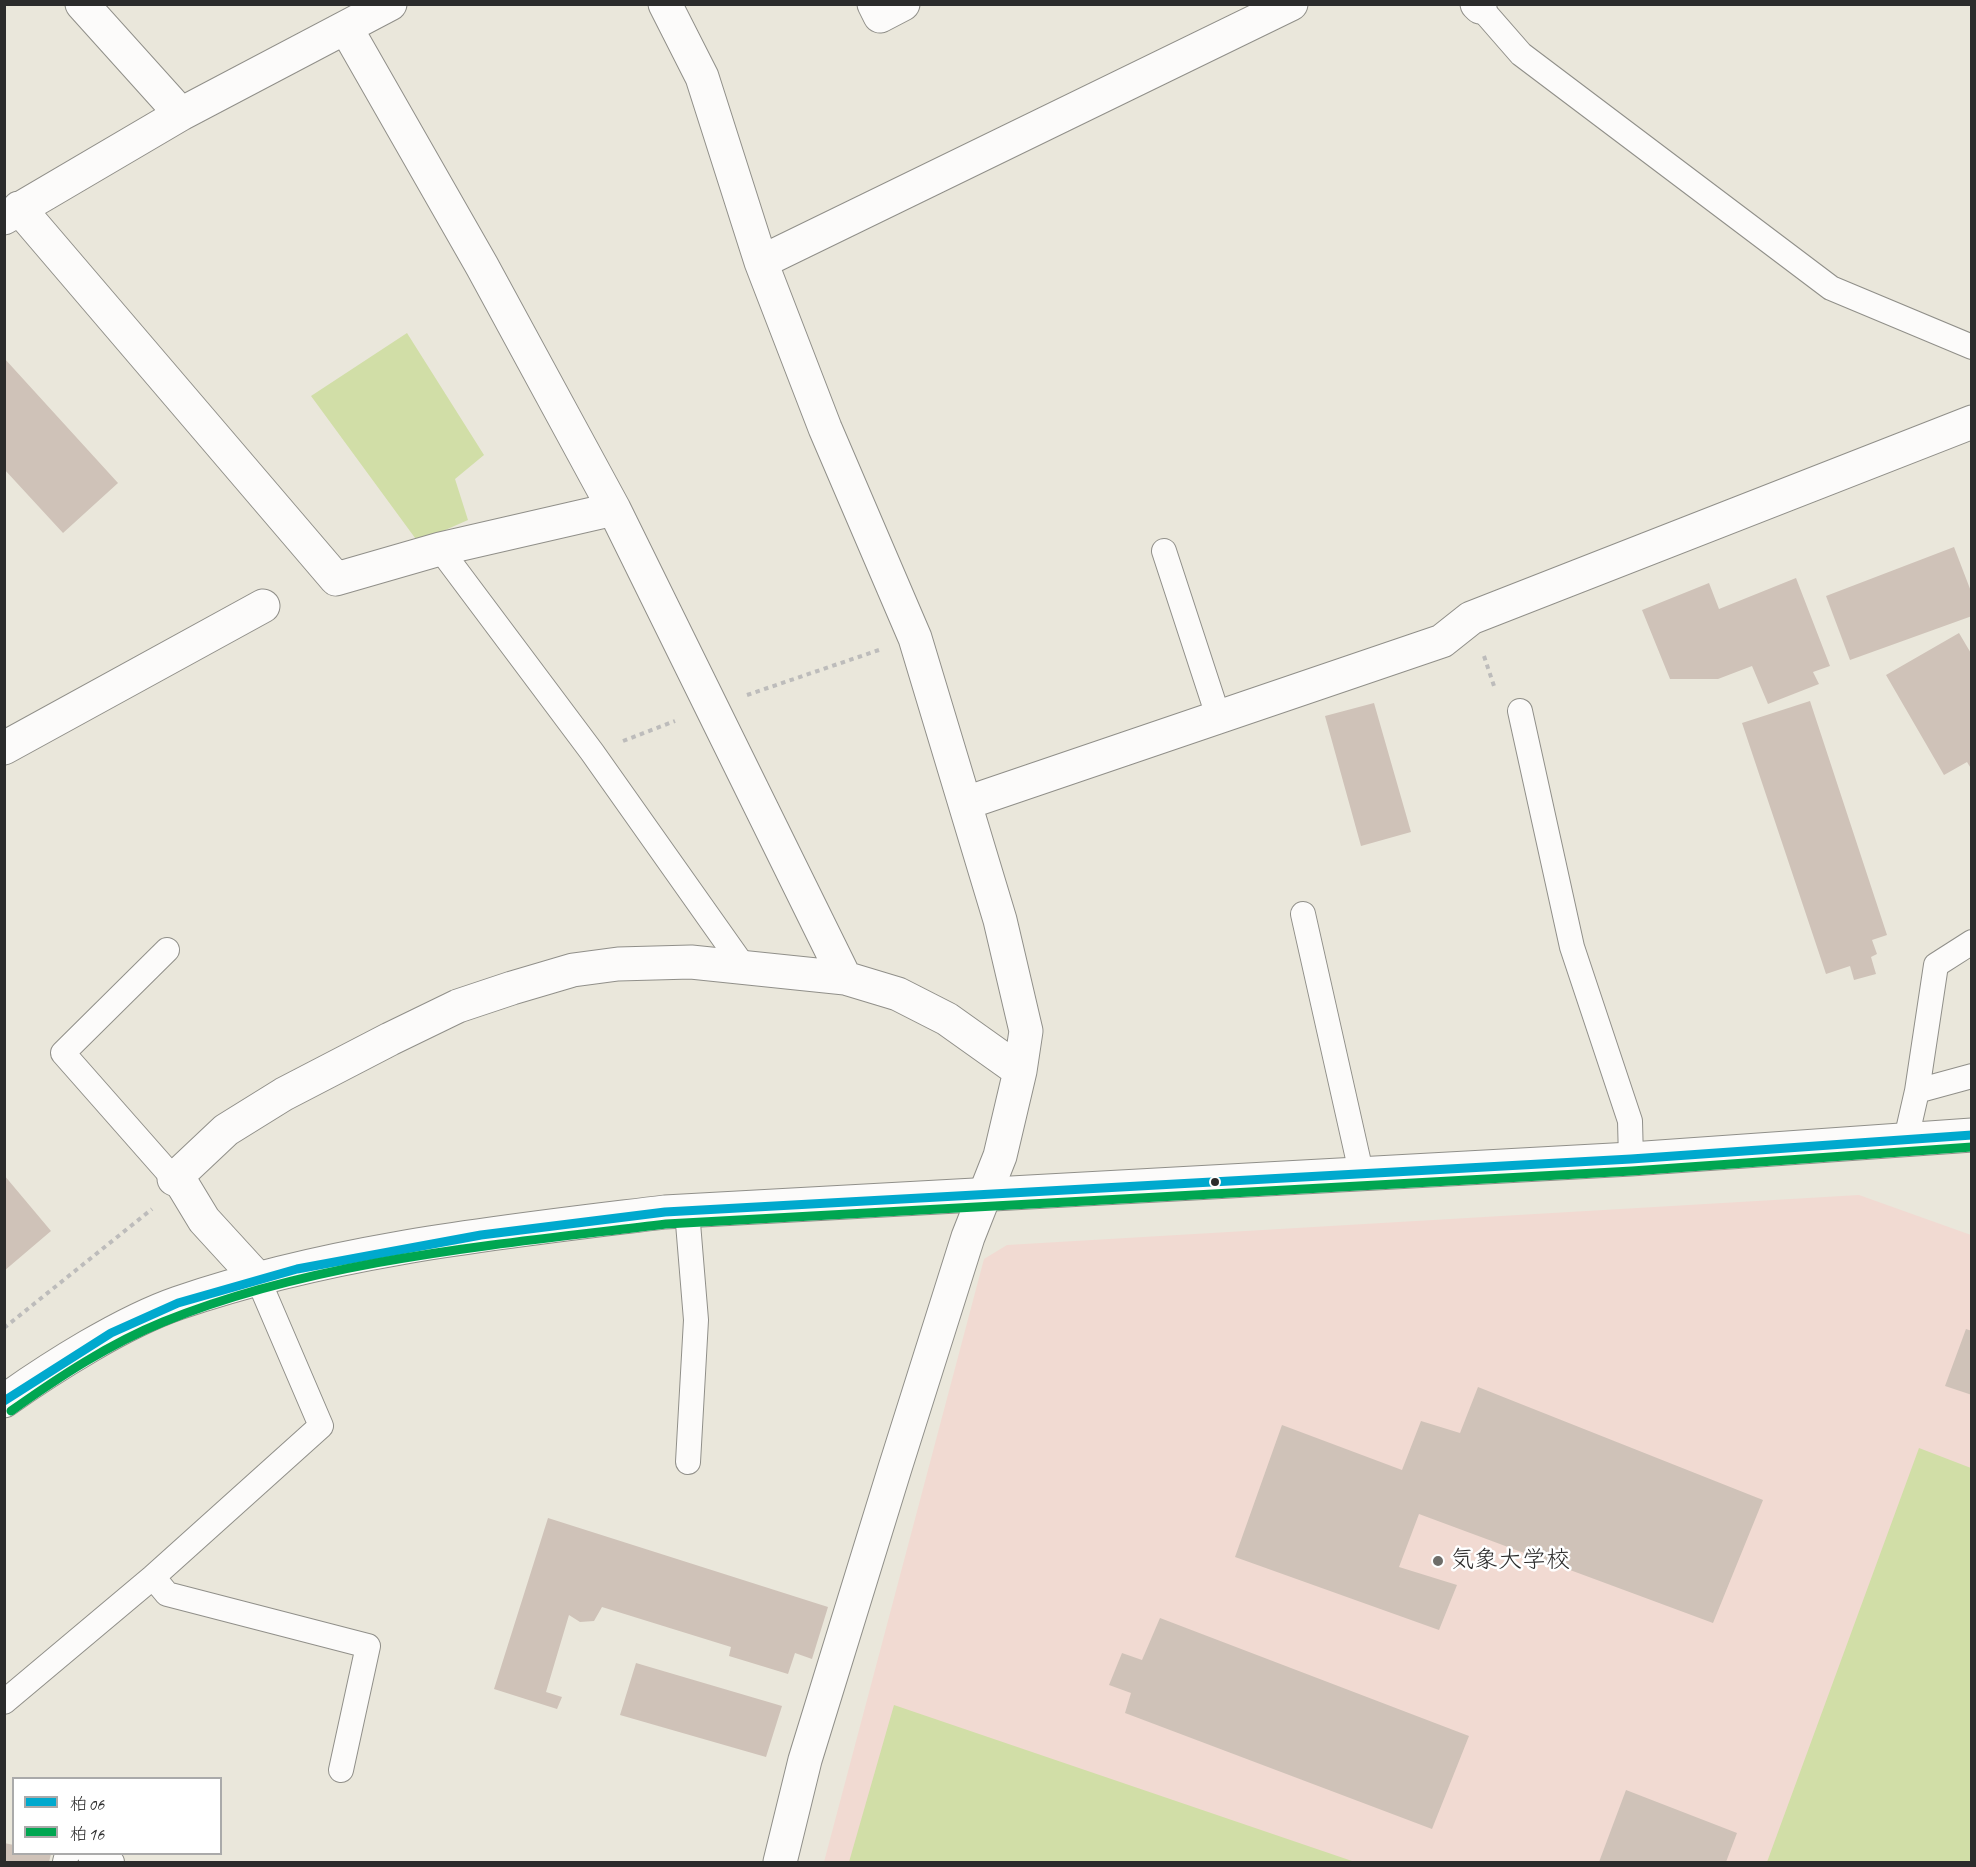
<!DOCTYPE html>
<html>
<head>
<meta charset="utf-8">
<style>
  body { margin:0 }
  #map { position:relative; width:1976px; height:1867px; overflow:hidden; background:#eae7db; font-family:Caveat,"Klee One",sans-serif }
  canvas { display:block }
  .frame { position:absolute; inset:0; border:6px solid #2b2b2b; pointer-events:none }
  .legend { position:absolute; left:12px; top:1777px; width:210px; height:78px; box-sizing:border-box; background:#fff; border:2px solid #aaa; margin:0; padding:8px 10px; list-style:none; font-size:18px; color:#2b2b2b }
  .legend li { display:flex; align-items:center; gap:12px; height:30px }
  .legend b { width:30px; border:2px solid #aaa }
</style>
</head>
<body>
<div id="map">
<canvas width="1976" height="1867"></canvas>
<div class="frame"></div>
<ul class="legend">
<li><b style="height:8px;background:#00a9ce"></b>柏06</li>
<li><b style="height:8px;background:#00a651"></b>柏16</li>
</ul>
</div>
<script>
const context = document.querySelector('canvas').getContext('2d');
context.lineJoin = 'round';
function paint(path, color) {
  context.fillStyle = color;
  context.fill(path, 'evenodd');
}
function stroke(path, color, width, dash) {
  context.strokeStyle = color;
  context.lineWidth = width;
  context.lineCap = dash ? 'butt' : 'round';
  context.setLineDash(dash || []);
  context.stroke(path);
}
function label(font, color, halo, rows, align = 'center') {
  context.font = font + ' Caveat,"Klee One",sans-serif';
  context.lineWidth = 5;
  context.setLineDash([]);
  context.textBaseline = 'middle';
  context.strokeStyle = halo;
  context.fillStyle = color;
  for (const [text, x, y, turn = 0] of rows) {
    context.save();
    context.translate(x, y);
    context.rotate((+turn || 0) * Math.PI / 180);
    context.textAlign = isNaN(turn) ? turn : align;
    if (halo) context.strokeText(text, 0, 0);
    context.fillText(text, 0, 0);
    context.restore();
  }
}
const built = new Path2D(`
  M1859,1195L1971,1235V1862H824L984,1259L1007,1245Z`);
const green = new Path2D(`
  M407,333L484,455L455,479L468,520L418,542L311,396Z
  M1919,1448L1971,1468V1862H1767Z
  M894,1705L1355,1862H849Z`);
const building = new Path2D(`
  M4,358L118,483L63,533L4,469Z
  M1954,547L1972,594V616L1850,660L1826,596Z
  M1796,578L1830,666L1813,672L1819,684L1768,704L1752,666L1718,679H1670L1642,610L1709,583L1719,609Z
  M1959,633L1972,655V770L1967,762L1944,775L1886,675Z
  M1810,701L1887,935L1872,940L1877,954L1871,957L1876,974L1854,980L1850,966L1826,974L1742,723Z
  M1374,703L1411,832L1361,846L1325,716Z
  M4,1175L51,1231L4,1271Z
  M1966,1329L1972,1331V1395L1945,1386Z
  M1478,1387L1763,1500L1713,1623L1419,1514L1399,1567L1457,1585L1439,1630L1235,1557L1282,1425L1402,1470L1421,1421L1460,1433Z
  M548,1518L828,1607L812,1659L795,1653L788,1674L729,1656L731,1647L602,1607L594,1621L580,1622L569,1615L546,1692L562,1697L557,1709L494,1689Z
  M1160,1618L1469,1736L1432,1829L1125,1713L1131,1693L1109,1685L1122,1653L1142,1660Z
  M636,1663L782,1706L766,1757L620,1715Z
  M1626,1790L1737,1833L1726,1862H1599Z
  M4,1843L14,1845V1854H51L49,1862H4Z`);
const path = new Path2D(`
  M1484,656L1495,689
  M747,695L879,650
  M623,741L675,721
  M4,1328L152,1209`);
const service = new Path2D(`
  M1480,7L1521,54L1831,288L1972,347
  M440,549L592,752L744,967
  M1164,551L1219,719
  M1520,711L1572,947L1630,1121L1631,1159
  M1303,914L1361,1172
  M167,950L63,1053L174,1179
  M1917,1091L1936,965L1972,942
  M1906,1139L1917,1091L1972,1076
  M687,1211L696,1320L688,1462
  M153,1577L167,1594L368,1646L341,1770
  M4,1702L153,1577L321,1426L258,1279
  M89,1854L112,1862
  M65,1862L67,1854`);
const minor = new Path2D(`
  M82,4L181,114
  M665,4L702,77L761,262L825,428L915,638L1000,920L1026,1031L1020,1071L1000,1156L968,1237L895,1468L805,1760L780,1862
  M874,4L880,16L903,4
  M1477,4L1480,7
  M346,28L482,266L614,509L845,978
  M19,208L336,579L440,549L614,509
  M4,218L181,114L390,4
  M761,262L1291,4
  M4,748L263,606
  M966,803L1442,641L1471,618L1972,422
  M258,1279L204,1220L181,1182L174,1179L226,1130L284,1094L390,1039L458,1006L512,988L573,970L618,964L691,962L845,978L898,994L947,1019L1020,1071`);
const tertiary = new Path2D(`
  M4,1401C52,1367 123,1322 178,1303C335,1249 502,1232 665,1212L1631,1159L1972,1135`);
const bus1 = new Path2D(`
  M4,1401L111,1333L178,1303L297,1269L481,1235L665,1212L1631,1159L1972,1135`);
const bus2 = new Path2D(`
  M11,1411C59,1377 109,1344 163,1322C317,1259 503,1244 666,1224L1632,1171L1972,1147`);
const markers = [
  [1215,1182,5,"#2b2b2b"],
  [1438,1561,6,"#6e6d69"]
];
const poiNames = [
  ["気象大学校",1450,1561]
];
paint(built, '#f1dad2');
paint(green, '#d1dea7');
paint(building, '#cfc2b8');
stroke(service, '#908f89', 26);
stroke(minor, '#908f89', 35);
stroke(tertiary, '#908f89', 35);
stroke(path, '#bdbcbb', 4, [4.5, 4.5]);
stroke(service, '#fcfbfa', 24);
stroke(minor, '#fcfbfa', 33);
stroke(tertiary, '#fcfbfa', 33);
stroke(bus1, '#00a9ce', 9);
stroke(bus2, '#00a651', 9);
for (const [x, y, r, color] of markers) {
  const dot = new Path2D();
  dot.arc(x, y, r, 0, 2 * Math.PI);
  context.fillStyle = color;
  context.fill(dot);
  stroke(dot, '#fff', 2);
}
label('24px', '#2b2b2b', '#fff', poiNames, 'left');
</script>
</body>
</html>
